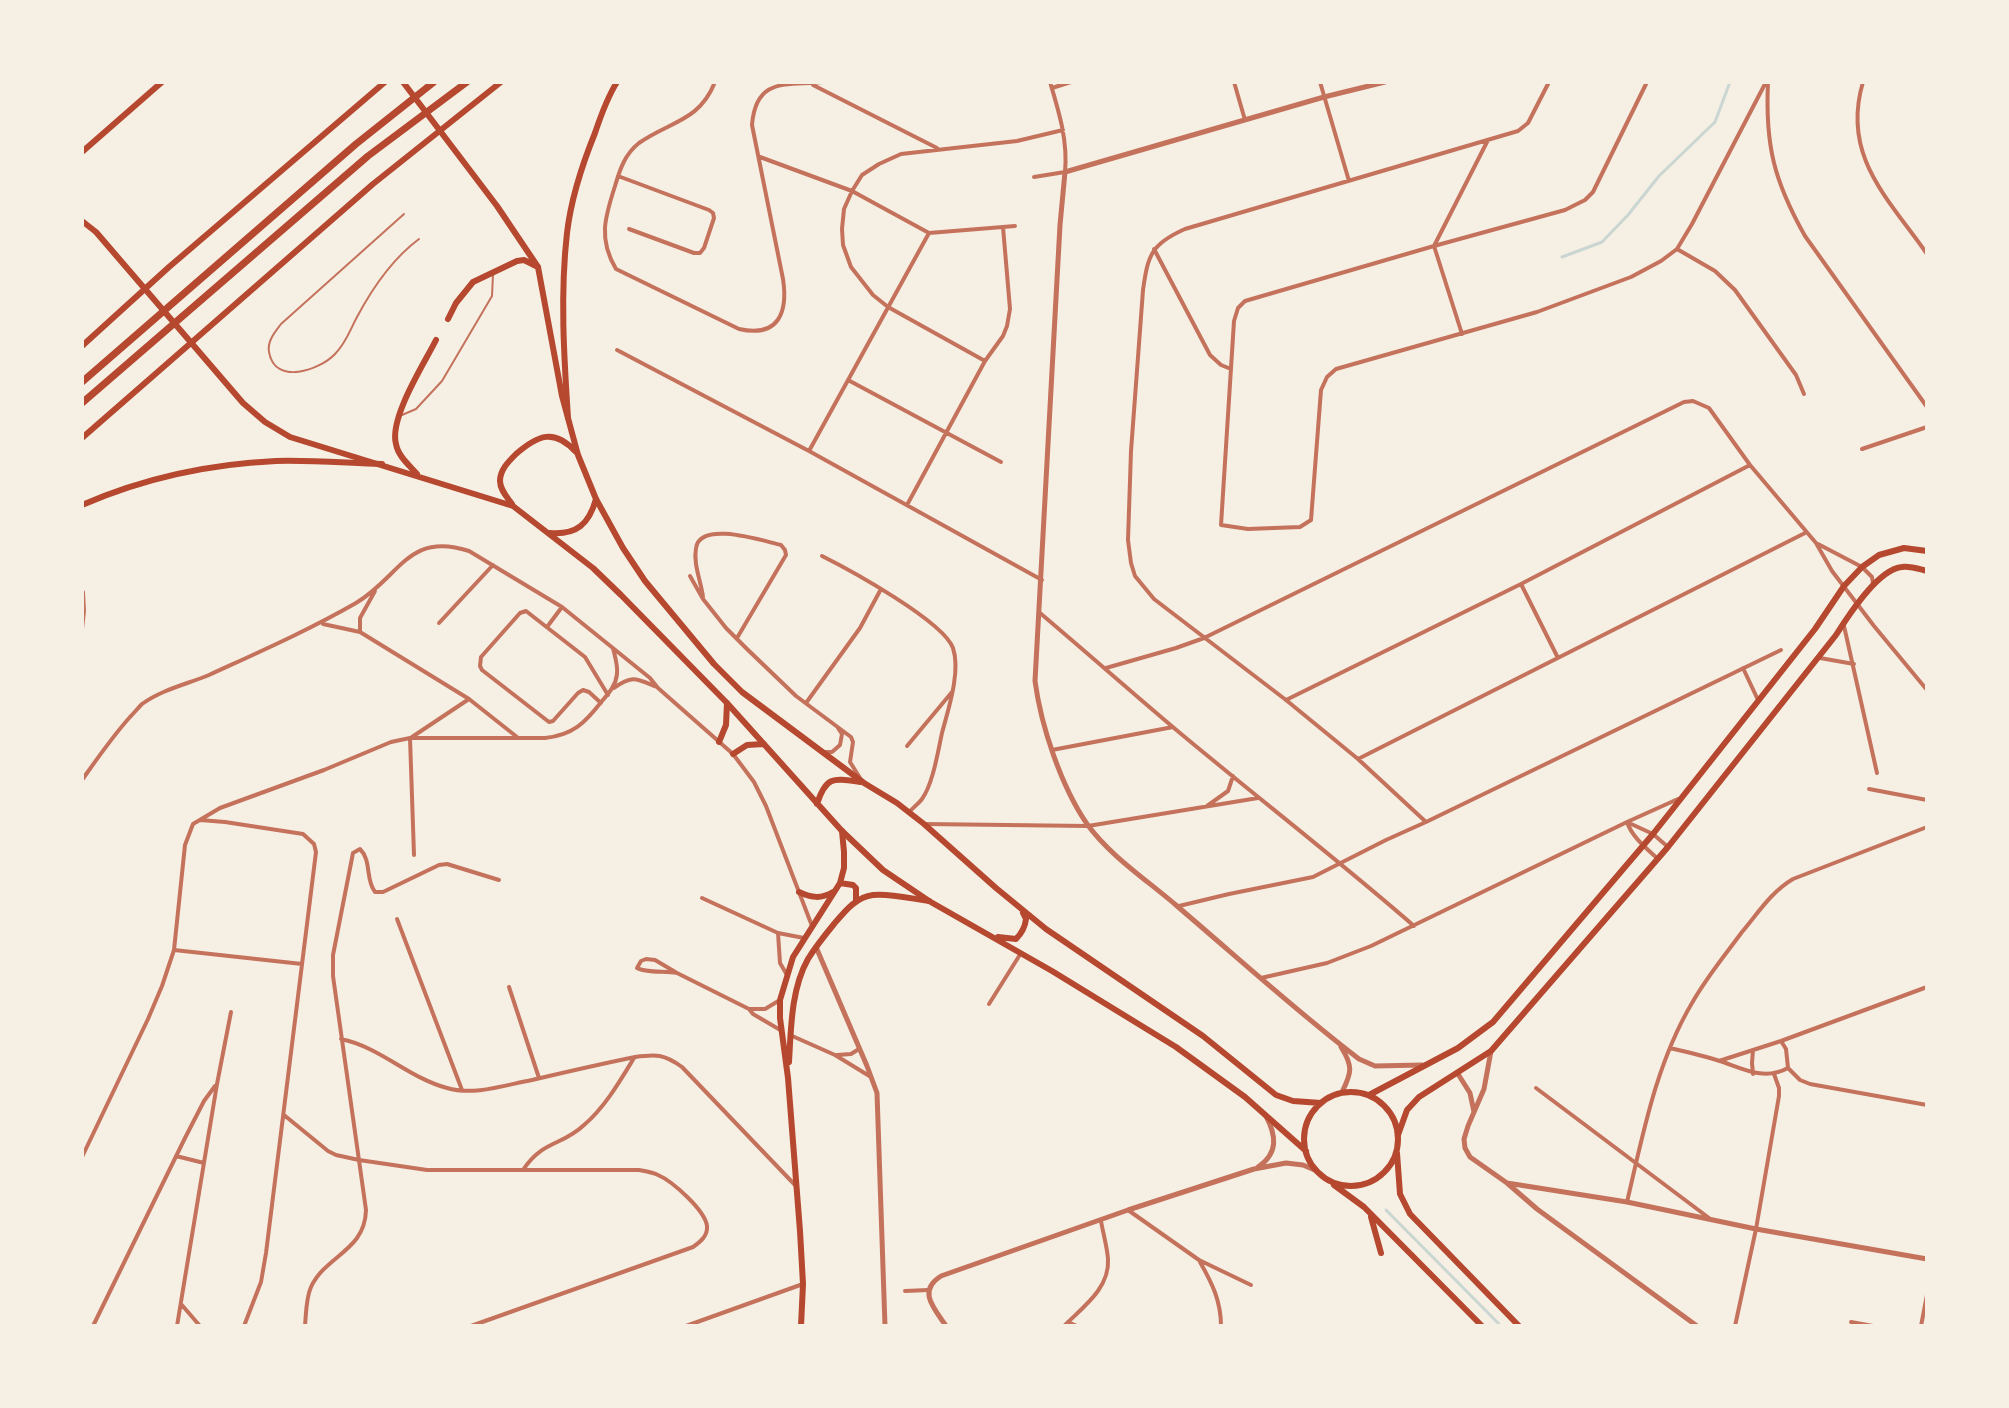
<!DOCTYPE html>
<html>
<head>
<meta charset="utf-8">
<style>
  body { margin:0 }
  #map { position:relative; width:2009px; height:1408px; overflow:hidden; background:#f6efe4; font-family:"Open Sans",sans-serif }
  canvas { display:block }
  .frame { position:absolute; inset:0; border:84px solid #f6efe4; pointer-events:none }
</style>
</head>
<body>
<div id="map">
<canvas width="2009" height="1408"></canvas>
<div class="frame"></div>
</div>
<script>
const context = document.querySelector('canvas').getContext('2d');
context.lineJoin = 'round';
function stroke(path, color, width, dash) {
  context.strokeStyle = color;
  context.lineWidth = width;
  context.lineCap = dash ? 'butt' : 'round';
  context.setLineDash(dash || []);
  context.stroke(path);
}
const stream = new Path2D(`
  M1562,257L1602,242L1628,215L1659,176L1715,122L1730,82
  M1386,1210L1501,1326`);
const service = new Path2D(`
  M404,214L281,324C275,332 267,341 269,352C275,386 320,370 335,354C346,343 350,330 357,317C373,287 392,259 419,239
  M402,415L416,409L442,381L492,296L493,274`);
const minor = new Path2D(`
  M715,82C699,122 670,121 639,143C625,154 620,169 615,186C605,217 598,239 616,269L739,329C779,338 788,312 783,279L752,125C756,76 788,86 823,82
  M1234,82L1245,120
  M1320,82L1349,181
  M1647,82L1593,192L1585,200L1565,210L1434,246L1245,301L1238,308L1234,321L1221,525L1248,529L1300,527L1311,520L1321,390L1327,377L1336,369L1537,312L1631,277L1661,261L1677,249L1692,224L1766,82
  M1768,82C1765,145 1774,181 1805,236L1927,407
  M1863,82C1841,156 1888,198 1927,254
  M813,85L937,148
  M1052,88L1071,82
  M760,157L852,191L929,233
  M618,176L709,210L713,213L714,218L704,248L700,253H694L629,229
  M1034,177L1065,172C1068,141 1059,112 1050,82
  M929,233L1015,226
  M1154,249L1210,355L1221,365L1231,369
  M1677,249L1715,271L1735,290L1796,375L1804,394
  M1462,334L1434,246L1488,140
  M617,350L809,451L1042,580
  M985,361L888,307L873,295L851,267L843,245L842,229L844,209L852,191L862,175L879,164L901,154L1017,141L1063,130
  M848,380L1001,462
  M1862,449L1927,427
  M809,451L929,233
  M907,505L985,361L1003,336L1007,326L1010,309L1003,227
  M1818,544L1862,567L1872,577L1873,584
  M822,556C850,570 943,621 953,648C961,672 948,710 942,733C938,751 933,784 922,799C919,803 913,808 909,812
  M690,576L703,599L726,628L747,649L796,696L851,737L853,742L850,762L860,778
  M1521,584L1558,658
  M703,597C701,581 693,564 696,548C700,520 763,541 781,545L785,550L786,555L737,638
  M1040,613C1085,651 1129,690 1174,728C1254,795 1336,858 1414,926
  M439,623L493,565
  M323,624L360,632L469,699L517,737
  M1844,626L1877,773
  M547,627L562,607
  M82,629L84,611L83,592
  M360,632V618L375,591
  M1820,658L1854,664
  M1106,668L1176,648L1204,638L1684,402L1693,401L1709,408L1750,465L1816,543L1832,571L1874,626L1927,690
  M1743,668L1758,700
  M614,688C633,674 637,679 657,687
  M1286,700L1521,584L1750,465
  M601,703L589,692L583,690L578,693L553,721L549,722L482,670L480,666L481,657L520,613L526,611L585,657L608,695
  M806,703L860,628L881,589
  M412,737L469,699
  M410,738L414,855
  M907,746L952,692
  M1052,750L1173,727
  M825,752H832L840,745L842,734L838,728
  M1358,759L1805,533
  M82,780C97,759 112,737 130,717C134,713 138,708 142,704C161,690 187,684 209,675C259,652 309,630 356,603C400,577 408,531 469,551L562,607L650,678L658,688L733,754L754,782L766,806L812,926
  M1869,789L1927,800
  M1207,806L1228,791L1233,776
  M200,820L225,822L303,834L314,844L316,852L266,1253L261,1282L244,1326
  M1426,822L1358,759L1286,700L1154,599L1135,576L1131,563L1128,540L1131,451L1143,290C1148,255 1151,244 1185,229L1518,131L1528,123L1549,82
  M1627,822C1632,837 1646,848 1658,859
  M1629,823L1653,834L1668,847
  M924,824L1088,826L1258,798
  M702,898L778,933L804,938
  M1179,906L1229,894L1313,877L1386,840L1426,822L1781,650
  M397,919L462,1090
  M778,933L780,963L787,975
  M174,950L302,964
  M677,973C665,971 645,973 637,968L641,961L646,959L655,960L677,973L749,1009L753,1014L782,1031
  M1261,978L1327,963L1371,946L1627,822L1678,799
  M509,987L539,1078
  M989,1004L1021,953
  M749,1009H765
  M765,1009L780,1000
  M790,1035L835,1055L871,1077
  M341,1039C380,1047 409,1078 447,1088C474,1096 505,1085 532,1080C566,1072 601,1064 635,1057C656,1054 664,1054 682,1067L795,1185
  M1781,1041L1786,1049L1788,1068
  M1670,1048C1687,1052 1704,1056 1720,1061C1744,1069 1764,1081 1788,1068
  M1753,1050L1752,1063L1753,1074
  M837,1055L851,1054L859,1049
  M1719,1061L1781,1041L1927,987
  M1788,1068L1800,1080L1810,1084L1927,1105
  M1536,1088L1709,1218
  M284,1115L328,1151L336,1155L359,1160L427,1170H639C645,1171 652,1172 658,1175C672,1181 705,1210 707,1226C708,1236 700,1242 693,1247L471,1326
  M176,1156L204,1163
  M82,1157L148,1019L162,986L174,950L185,845L193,824L220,808L324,770L391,742L410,738H545C573,735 585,723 602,701C609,693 616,685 617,674C618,665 615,657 613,648
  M523,1170C543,1140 562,1146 584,1125C605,1107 620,1081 634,1058
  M1627,1202C1643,1134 1656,1064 1692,1003C1706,978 1725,955 1742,932C1758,913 1771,892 1793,879L1927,827
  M1128,1210L1199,1260L1251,1285
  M1200,1262C1212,1283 1221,1301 1221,1326
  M905,1291L928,1290
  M181,1304L200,1326
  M1068,1322L1077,1326
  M1851,1322L1873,1326
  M93,1326L185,1138L204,1101L215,1086
  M177,1326L217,1084L231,1012
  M305,1326C306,1314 306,1298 311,1287C326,1255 365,1251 366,1210L333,976V955L353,853L360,849C372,861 365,879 375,892H383L439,865L447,864L499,880
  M686,1326L803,1284
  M1064,1326C1083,1307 1110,1288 1108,1259C1107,1246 1103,1233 1101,1221
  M1735,1326L1756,1229L1779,1096V1088L1774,1074
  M1921,1326L1927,1295`);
const tertiary = new Path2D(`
  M1385,82L1324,97L1065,172L1060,225L1035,681C1041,726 1061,786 1087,824C1110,856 1147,880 1177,906C1237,957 1296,1011 1359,1059L1375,1066L1422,1065
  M816,947L867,1066L877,1093L885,1326
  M1341,1047C1353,1066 1352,1072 1342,1092
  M1491,1051L1484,1089L1468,1126L1464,1139L1465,1148L1470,1157L1507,1183L1537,1209L1697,1326
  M1458,1074L1470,1093L1474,1112
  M1258,1167C1279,1153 1276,1135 1266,1116
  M1507,1183L1627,1202L1756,1229L1927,1259
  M946,1326C934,1308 917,1291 941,1276L1128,1210L1254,1169L1286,1163L1303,1165L1317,1171`);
const secondary = new Path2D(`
  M840,883L853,885L856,888V901
  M799,892C812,898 821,899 833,892
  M789,1062C791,1029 791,989 808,959C816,946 825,935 834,924C845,911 856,897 873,895C889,893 913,899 929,901
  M1369,1095L1458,1048L1493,1022L1653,834L1815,629L1844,586L1862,567L1879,555L1904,548L1927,551
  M1398,1135L1407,1110L1419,1097L1491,1051L1668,847L1836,635C1848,616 1878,569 1902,567C1910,566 1919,569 1927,571
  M801,1326L803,1284L800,1231L788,1078L780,1018V1000L793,957L840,883L844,868V852L842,831`);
const primary = new Path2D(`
  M403,82L497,206L538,267L562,396L578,455L596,499L623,548L645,581L714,664L742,692L864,783L897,803L924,824L996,888L1046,929L1203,1036L1276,1095L1293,1101L1321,1103
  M82,152L162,82
  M82,221L96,232L243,403L265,422L290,437L513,506L593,568L621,595L727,703L842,831L883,870L929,901L1052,971L1176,1047L1245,1097L1306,1151
  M448,319L456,303L473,282L517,261L524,260L538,267
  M417,474C409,465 398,456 396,444C389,418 424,364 436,340
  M512,504C507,497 500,490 500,481C500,470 508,462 516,454C538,435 554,428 576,452
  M550,533C577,535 589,524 596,499
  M719,742L726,725L727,703
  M733,754L747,745L764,744
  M817,804C826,776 833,778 860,782
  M998,937L1016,939C1022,933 1025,928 1026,919L1023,913
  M1304 1139a47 47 0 1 1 94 0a47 47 0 1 1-94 0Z
  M1397,1153L1400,1194L1410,1214L1519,1326
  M1334,1185L1364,1207L1482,1326
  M1371,1217L1381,1253`);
const trunk = new Path2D(`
  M82,346L169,267L385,82
  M568,418C564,357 560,294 567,233C571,199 582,165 595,133C601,115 607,98 617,82
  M82,438L373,184L501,82
  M82,505C144,478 208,464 276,461C311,460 347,463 382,464`);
const motorway = new Path2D(`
  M82,382L356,144L434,82
  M82,403L368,156L467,82`);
stroke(stream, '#c9d6d2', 3);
stroke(service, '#c5725c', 2);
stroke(minor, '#c5725c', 4);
stroke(tertiary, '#c5725c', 5);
stroke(secondary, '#b5482f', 6);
stroke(primary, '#b5482f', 6);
stroke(trunk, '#b5482f', 6);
stroke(motorway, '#b5482f', 7);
</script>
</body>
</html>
